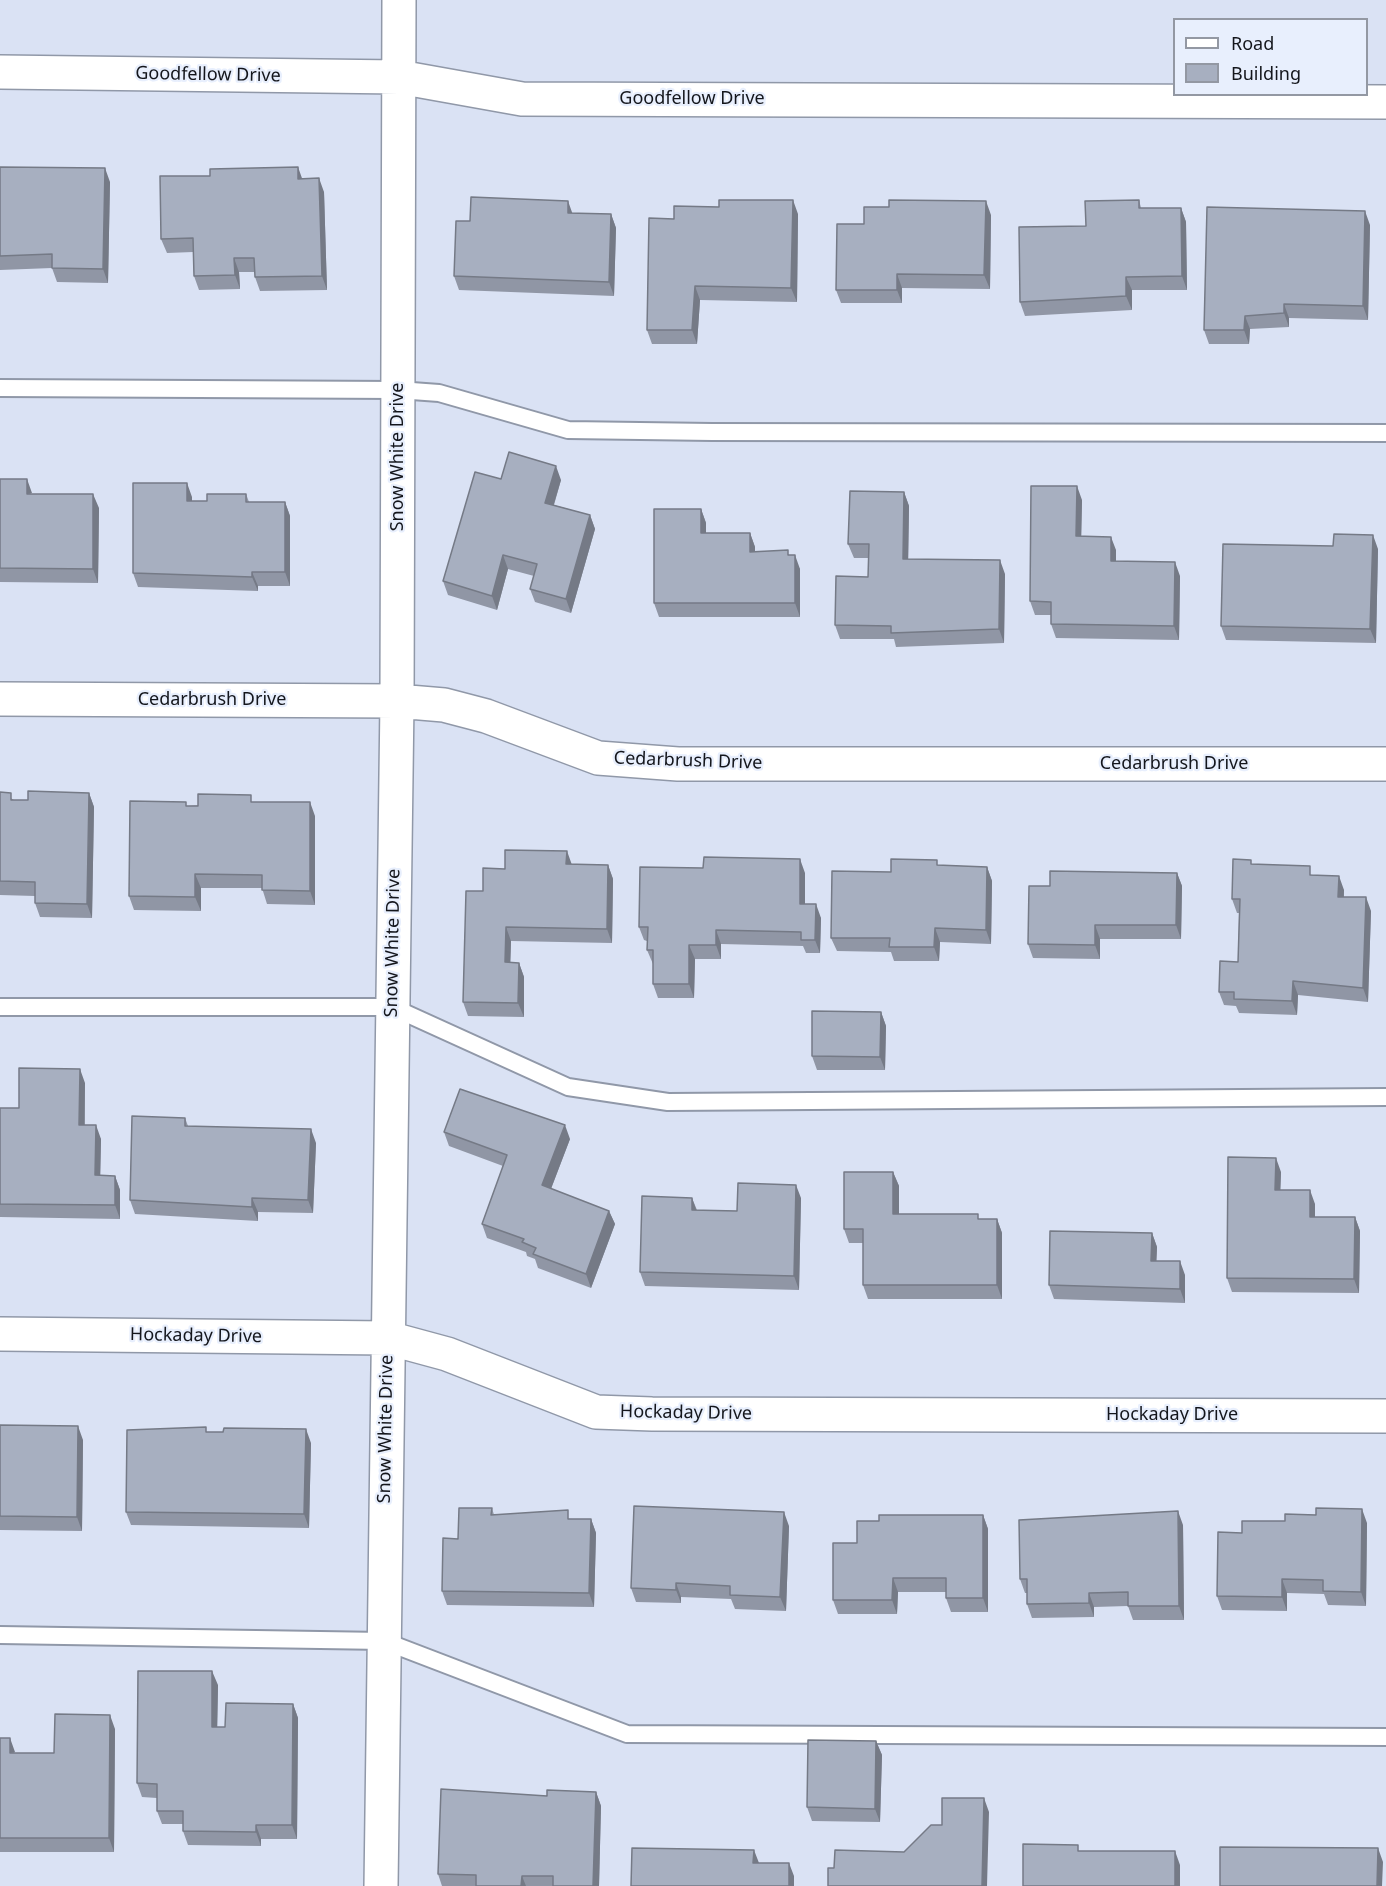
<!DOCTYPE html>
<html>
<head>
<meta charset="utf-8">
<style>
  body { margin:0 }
  #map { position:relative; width:1386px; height:1886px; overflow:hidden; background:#dae2f4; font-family:"Noto Sans",sans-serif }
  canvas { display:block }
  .legend { position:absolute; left:1173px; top:18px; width:195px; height:78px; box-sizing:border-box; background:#e8effd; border:2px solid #9398a3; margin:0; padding:8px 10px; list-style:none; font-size:18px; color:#14161c }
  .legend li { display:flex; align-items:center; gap:12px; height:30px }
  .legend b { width:30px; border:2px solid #9398a3 }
</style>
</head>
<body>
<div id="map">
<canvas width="1386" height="1886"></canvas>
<ul class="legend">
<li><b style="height:8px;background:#fff"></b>Road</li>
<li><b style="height:16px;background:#a7afc0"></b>Building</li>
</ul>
</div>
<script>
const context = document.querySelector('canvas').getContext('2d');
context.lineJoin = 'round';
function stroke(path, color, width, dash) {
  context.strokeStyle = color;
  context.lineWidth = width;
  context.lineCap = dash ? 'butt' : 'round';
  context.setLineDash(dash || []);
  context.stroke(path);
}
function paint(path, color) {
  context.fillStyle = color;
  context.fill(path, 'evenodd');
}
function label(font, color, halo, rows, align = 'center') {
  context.font = font + ' "Noto Sans",sans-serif';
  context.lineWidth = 4.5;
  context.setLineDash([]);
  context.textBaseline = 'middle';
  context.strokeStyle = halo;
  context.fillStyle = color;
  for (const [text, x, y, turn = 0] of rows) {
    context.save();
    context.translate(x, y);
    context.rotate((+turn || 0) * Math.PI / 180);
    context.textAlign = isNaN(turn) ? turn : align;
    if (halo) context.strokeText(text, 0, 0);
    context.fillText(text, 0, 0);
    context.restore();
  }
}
const lane = new Path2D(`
  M0,388L398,390L439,393L568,430L712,432L1386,433
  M0,1007H392L568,1087L668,1102L1386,1097
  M0,1635L384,1641L627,1734L1386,1737`);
const street = new Path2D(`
  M0,72L399,77L522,99L1386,102
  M0,699L397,701L444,705L486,716L598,758L678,764H1386
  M0,1334L388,1338L447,1354L596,1412L652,1414L1386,1416
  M381,1886L397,701L399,0`);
const wall = new Path2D(`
  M0,167L110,182L108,283L57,282L52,268L0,270Z
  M302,179L324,192L327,290L260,291L255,277V272H239L240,289L199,290L194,276L193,252L167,253L161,239Z
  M1139,200L1141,208H1181L1186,222L1187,290H1132V310L1025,316L1020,302L1086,226Z
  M573,213L611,214L616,228L614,296L459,290L454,276L470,221Z
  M798,214L797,302L700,300L697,344H652L647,330L674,219Z
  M991,215L990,289L902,288V303H841L836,290L864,224Z
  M1370,225L1368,320L1289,318V327L1250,329L1249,344H1209L1204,330Z
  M0,479L32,494L99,508L98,583L0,582Z
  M501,479L561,480L554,505L590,515L595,529L571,613L535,602L530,589L534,576L508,569L497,610L448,595L443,581Z
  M904,492L909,506L908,559L1005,574L1004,643L896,647L894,639H840L835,625L868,577L869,558H854L848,544Z
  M246,494L249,502H285L290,516V586H258V591L138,587L133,573L192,497V501H207Z
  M1082,500L1081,536L1116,550V561L1180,576L1179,640L1056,638L1051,624V615H1035L1030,601Z
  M701,509L706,523V533H750L755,547V552L790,555L800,569V617H659L654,603Z
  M1333,546L1378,549L1376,643L1226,640L1221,626Z
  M0,792L14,800H28L89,793L94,807L92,918L40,917L35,903V896L0,895Z
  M253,802L315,816V905L267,904L262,888H201V911L134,910L129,896L187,806Z
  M571,864L608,865L613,879L612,943L511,941L510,963H519L524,977V1017L468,1016L463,1002L483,891L505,869Z
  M1253,864L1313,875L1344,890V897L1371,911L1368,1002L1298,995L1297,1015L1239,1013L1236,1006L1224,1005L1219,992L1238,962L1239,913H1237L1232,899Z
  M939,865L987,867L992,881L991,944L940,942L939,961H894L891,952L837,951L831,938L891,872Z
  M805,873V904L821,918L820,953H806L803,946L721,944V959H695L694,998H658L653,984V964L647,950V941L644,940L639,927Z
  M1177,873L1182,886L1181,939H1100V959L1033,958L1028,944L1050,886Z
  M881,1012L886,1026L885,1070H817L812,1056Z
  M85,1083V1125L101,1139L100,1176H115L120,1190V1219L0,1217V1108H19Z
  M185,1118L188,1126L316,1143L313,1213L258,1212V1221L135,1214L130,1200Z
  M444,1132L570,1139L551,1189L609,1211L615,1224L591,1288L538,1268L535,1259L527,1256L526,1252L487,1238L482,1224L503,1166L449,1146Z
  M893,1172L899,1186V1214L980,1219H997L1002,1233V1299H868L863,1285V1243H849L844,1229Z
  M1281,1172L1280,1190L1315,1204V1217H1355L1360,1231L1359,1293L1232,1292L1227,1278Z
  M692,1198L697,1210L737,1211L801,1198L799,1290L645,1286L640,1272Z
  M1152,1233L1157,1247L1156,1261L1185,1275V1303L1054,1299L1049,1285Z
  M0,1425L83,1440L82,1531L0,1530Z
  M311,1443L309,1528L131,1525L126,1512Z
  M492,1508L494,1515L572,1519H591L596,1533L594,1607L447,1605L442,1591L458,1539Z
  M983,1515L988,1529V1612H951L946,1598V1592H898L897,1614H838L833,1600L857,1543Z
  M1367,1523L1366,1606L1328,1605L1324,1594L1287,1593V1611L1222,1610L1217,1596Z
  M1183,1525L1184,1620H1133L1128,1606L1094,1607V1617L1032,1618L1027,1604V1593H1025L1020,1579Z
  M789,1526L786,1611L735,1609L731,1599L681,1597V1603L636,1602L631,1588Z
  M218,1685L217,1727H225L293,1704L298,1718L297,1839H261V1846L188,1845L183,1831V1824H162L157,1811V1798L142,1797L137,1783Z
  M115,1729L114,1852H0V1738L15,1753H54Z
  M876,1741L882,1755L880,1822L812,1821L807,1807Z
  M596,1792L601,1806L599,1886H442L438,1874L547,1796Z`);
const shadedWall = new Path2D(`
  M298,167L303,181L298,179Z
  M105,168L110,182L108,283L103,269Z
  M319,178L324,192L327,290L322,276Z
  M793,200L798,214L797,302L791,288Z
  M568,201L573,215L568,213Z
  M986,201L991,215L990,289L984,275Z
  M1181,208L1186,222L1187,290L1182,276Z
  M1365,211L1370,225L1368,320L1363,306Z
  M611,214L616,228L614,296L609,282Z
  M234,258L239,272L240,289L235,275Z
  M897,274L902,288V303L897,290Z
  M1126,277L1132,290V310L1126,296Z
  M695,286L700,300L697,344L692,330Z
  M1284,304L1289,318V327L1284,313Z
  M1245,316L1250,329L1249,344L1244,330Z
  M556,466L561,480L550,517L545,503Z
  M27,479L32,493L27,494Z
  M187,483L192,497V515L187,501Z
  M1077,486L1082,500L1081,550L1076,536Z
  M904,492L909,506L908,573L903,559Z
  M93,494L99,508L98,583L93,569Z
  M285,502L290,516V586L285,572Z
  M701,509L706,523V547L701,533Z
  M590,515L595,529L571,613L566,599Z
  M750,533L755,547V566L750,552Z
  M1373,535L1378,549L1376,643L1370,629Z
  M1111,537L1116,550V575L1111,561Z
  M503,555L508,569L497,610L492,596Z
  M795,555L800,569V617L795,603Z
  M1000,560L1005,574L1004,643L999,629Z
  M1175,562L1180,576L1179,640L1174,626Z
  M252,572L258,586V591L252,577Z
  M89,793L94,807L92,918L87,904Z
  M310,802L315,816V905L310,891Z
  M567,851L572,865L566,864Z
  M800,859L805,873V918L800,904Z
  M608,865L613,879L612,943L607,929Z
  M987,867L992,881L991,944L986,930Z
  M1177,873L1182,886L1181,939L1176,925Z
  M195,874L201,888V911L195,897Z
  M1339,876L1344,890L1343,911L1338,897Z
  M1366,897L1371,911L1368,1002L1363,988Z
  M816,904L821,918L820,953L815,940Z
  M1095,925L1100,939V959L1095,945Z
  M506,927L511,941L510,976L505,962Z
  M935,928L940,942L939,961L934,947Z
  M716,930L721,944V959L716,945Z
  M689,945L695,959L694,998L689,984Z
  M519,963L524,977V1017L518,1003Z
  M1293,981L1298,995L1297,1015L1292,1001Z
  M881,1012L886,1026L885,1070L880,1057Z
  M80,1069L85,1083L84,1139L79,1125Z
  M96,1125L101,1139L100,1189L95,1175Z
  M565,1125L570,1139L547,1199L542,1185Z
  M311,1129L316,1143L313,1213L308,1200Z
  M1276,1158L1281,1172L1280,1204L1275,1190Z
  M893,1172L899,1186V1228L893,1214Z
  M115,1176L120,1190V1219L115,1205Z
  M796,1185L801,1198L799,1290L794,1276Z
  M1310,1190L1315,1204V1231L1310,1217Z
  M252,1198L258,1212V1221L252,1207Z
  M692,1198L697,1212L692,1210Z
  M609,1211L615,1224L591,1288L586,1274Z
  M1355,1217L1360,1231L1359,1293L1354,1279Z
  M997,1219L1002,1233V1299L997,1285Z
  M1152,1233L1157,1247L1156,1275L1151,1261Z
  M1180,1261L1185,1275V1303L1180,1289Z
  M78,1426L83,1440L82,1531L77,1517Z
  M306,1429L311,1443L309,1528L304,1514Z
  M1362,1509L1367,1523L1366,1606L1361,1592Z
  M1178,1511L1183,1525L1184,1620L1179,1606Z
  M784,1512L789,1526L786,1611L780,1597Z
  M983,1515L988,1529V1612L983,1598Z
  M591,1519L596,1533L594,1607L589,1593Z
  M893,1578L898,1592L897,1614L892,1600Z
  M1282,1579L1287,1593V1611L1282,1597Z
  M676,1583L681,1597V1603L676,1590Z
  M1089,1593L1094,1607V1617L1089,1603Z
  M212,1671L218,1685L217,1741L212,1727Z
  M293,1704L298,1718L297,1839L292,1825Z
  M110,1715L115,1729L114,1852L109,1838Z
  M10,1738L15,1752L10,1753Z
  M876,1741L882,1755L880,1822L875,1809Z
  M596,1792L601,1806L599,1886H593Z
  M984,1798L989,1812L987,1886H982Z
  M256,1825L261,1839V1846L256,1832Z
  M1378,1848L1383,1862L1382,1886H1377Z
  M754,1850L759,1863H753Z
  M1175,1851L1180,1865V1886H1175Z
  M789,1863L794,1876V1886H789Z
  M522,1876L526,1886H521Z`);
const building = new Path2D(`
  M0,167L105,168L103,269L52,268V254L0,256Z
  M298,167V179L319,178L322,276L255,277L254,258H234L235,275L194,276L193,238L161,239L160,176H210V169Z
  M471,197L568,201V213L611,214L609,282L454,276L456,221H470Z
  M719,200H793L791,288L695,286L692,330H647L649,218L674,219V206L719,207Z
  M889,200L986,201L984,275L897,274V290H836L837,224H864V207H889Z
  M1139,200V208H1181L1182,276L1126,277V296L1020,302L1019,227L1086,226L1085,201Z
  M1207,207L1365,211L1363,306L1284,304V313L1245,316L1244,330H1204Z
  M509,452L556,466L545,503L590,515L566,599L530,589L537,564L503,555L492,596L443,581L475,472L501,479Z
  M0,479H27V494H93V569L0,568Z
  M133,483H187V501H207V494H246V502H285V572H252V577L133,573Z
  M1031,486H1077L1076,536L1111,537V561L1175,562L1174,626L1051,624V602L1030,601Z
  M850,491L904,492L903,559L1000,560L999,629L891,633V626L835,625L836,576L868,577L869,544H848Z
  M654,509H701V533H750V552L788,550V555H795V603H654Z
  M1334,534L1373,535L1370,629L1221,626L1223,544L1333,546Z
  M28,791L89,793L87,904L35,903V882L0,881V792L11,793V800H28Z
  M198,794L251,795V802H310V891L262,890V875L195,874V897L129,896L130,801L186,802V806H198Z
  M505,850L567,851L566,864L608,865L607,929L506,927L505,962L519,963L518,1003L463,1002L466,891H483V868L505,869Z
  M704,857L800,859V904H816L815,940H801V932L716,930V945H689V984H653V950H647L648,927H639L640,867L703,868Z
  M891,859L937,860V865L987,867L986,930L935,928L934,947H889L890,938H831L832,871L891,872Z
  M1233,859L1251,860V864L1310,866V875L1339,876L1338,897H1366L1363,988L1293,981L1292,1001L1234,999V992H1219L1220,961L1238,962L1240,899H1232Z
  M1050,871L1177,873L1176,925H1095V945L1028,944L1029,886H1050Z
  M812,1011L881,1012L880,1057L812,1056Z
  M19,1068L80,1069L79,1125H96L95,1175L115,1176V1205L0,1204V1108H19Z
  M460,1089L565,1125L542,1185L609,1211L586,1274L533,1254L536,1248L522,1242L524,1239L482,1224L507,1155L444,1132Z
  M132,1116L185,1118V1126L311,1129L308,1200L252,1198V1207L130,1200Z
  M1228,1157L1276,1158L1275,1190H1310V1217H1355L1354,1279L1227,1278Z
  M844,1172H893V1214H978V1219H997V1285H863V1229H844Z
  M738,1183L796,1185L794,1276L640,1272L642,1196L692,1198V1210L737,1211Z
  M1050,1231L1152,1233L1151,1261H1180V1289L1049,1285Z
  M0,1425L78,1426L77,1517L0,1516Z
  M206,1427V1432H223L224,1428L306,1429L304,1514L126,1512L127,1430Z
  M634,1506L784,1512L780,1597L730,1595V1586L676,1583V1590L631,1588Z
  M459,1508H492L491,1515L568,1510V1519H591L589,1593L442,1591L443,1538L458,1539Z
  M1316,1508L1362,1509L1361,1592L1323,1591V1580L1282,1579V1597L1217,1596L1218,1532L1242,1533V1521H1285V1514L1316,1515Z
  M1178,1511L1179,1606H1128V1592L1089,1593V1603L1027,1604V1579H1020L1019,1520Z
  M879,1515H983V1598H946V1578H893L892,1600H833V1543H857V1521H879Z
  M138,1671H212V1727H225L226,1703L293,1704L292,1825H256V1832L183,1831V1811H157V1784L137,1783Z
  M55,1714L110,1715L109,1838H0V1738H10V1753H54Z
  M808,1740L876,1741L875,1809L807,1807Z
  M441,1789L547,1796V1790L596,1792L593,1886H553V1876H522L521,1886H476V1875L438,1874Z
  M942,1798H984L982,1886H828V1868H834L835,1850L904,1852L931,1825H942Z
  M1023,1844L1078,1845V1851H1175V1886H1023Z
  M1220,1847L1378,1848L1377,1886H1220Z
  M632,1848L754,1850L753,1863H789V1886H631Z`);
const streetNames = [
  ["Goodfellow Drive",208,75,1],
  ["Goodfellow Drive",692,99],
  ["Snow White Drive",398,457,-90],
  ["Cedarbrush Drive",212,700],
  ["Cedarbrush Drive",688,761,2],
  ["Cedarbrush Drive",1174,764],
  ["Snow White Drive",393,943,-89],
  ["Hockaday Drive",196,1336,1],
  ["Hockaday Drive",686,1413,1],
  ["Hockaday Drive",1172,1415],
  ["Snow White Drive",386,1429,-89]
];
stroke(lane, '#9098a8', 20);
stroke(street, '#9098a8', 36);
stroke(lane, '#fff', 16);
stroke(street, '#fff', 33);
paint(wall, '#9096a5');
paint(shadedWall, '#757a86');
paint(building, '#a7afc0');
stroke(building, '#757a86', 1.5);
label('18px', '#14161c', '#e8effd', streetNames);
</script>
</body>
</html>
